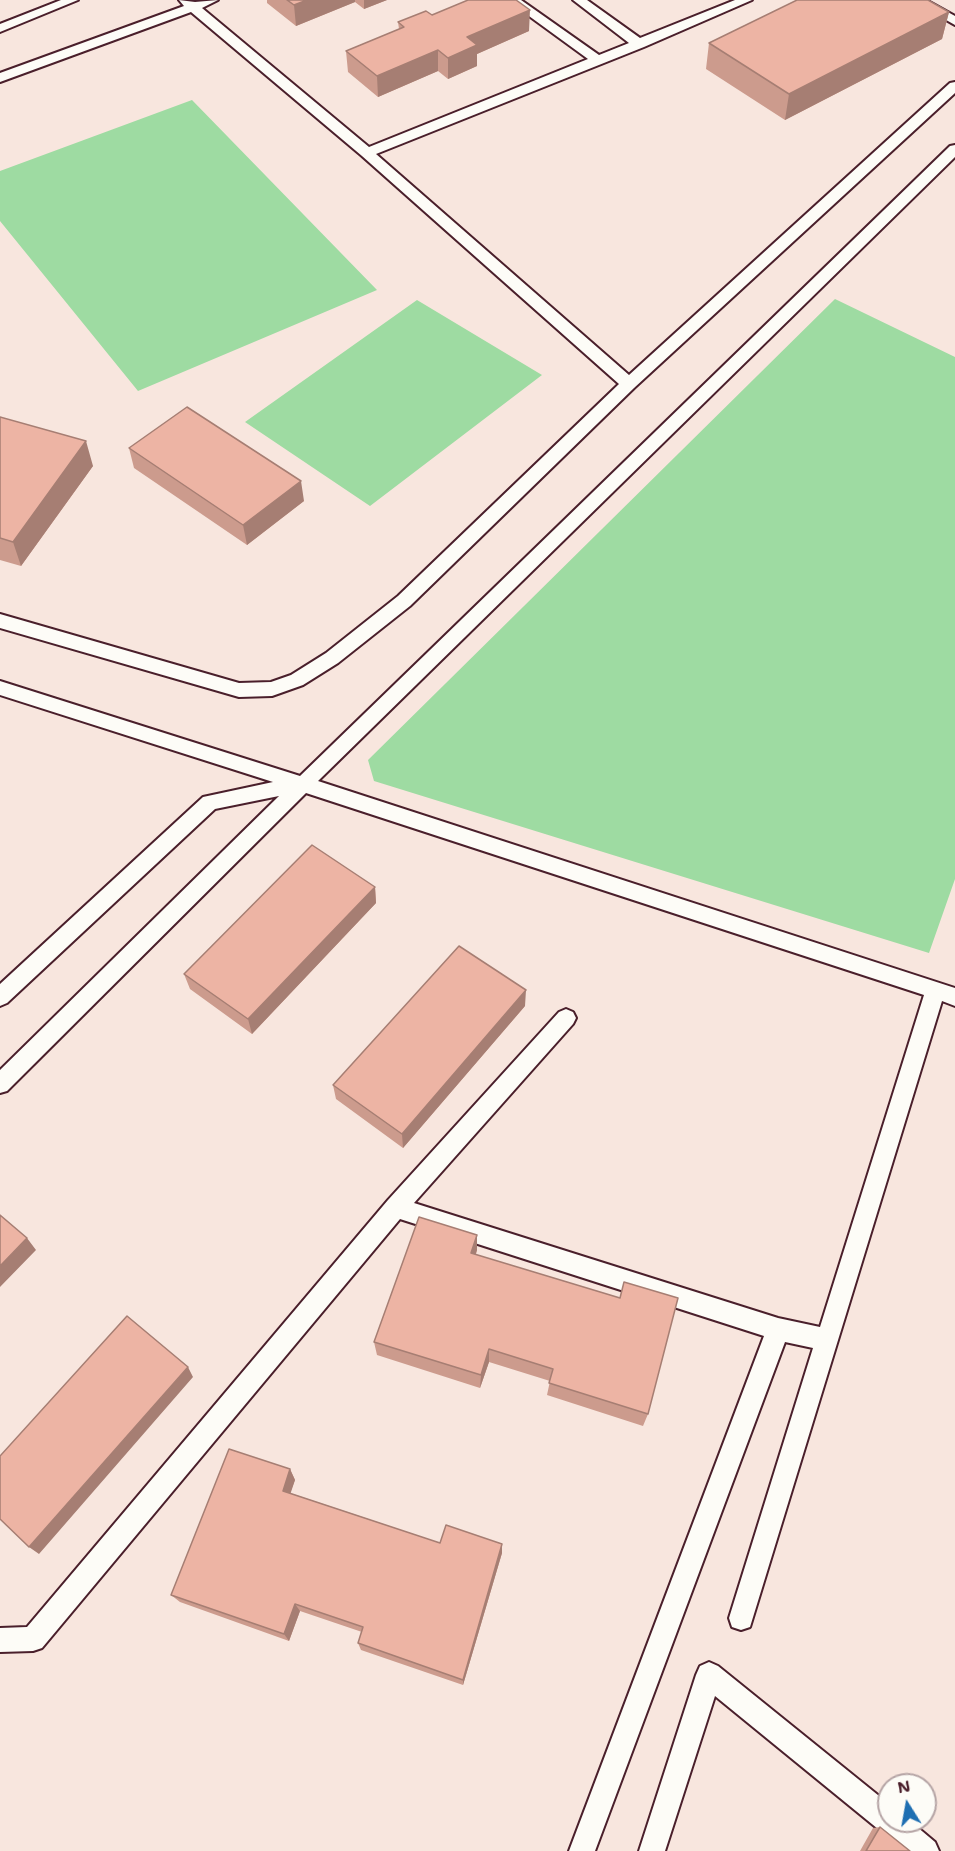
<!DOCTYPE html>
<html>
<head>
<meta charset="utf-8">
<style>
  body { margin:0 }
  #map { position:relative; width:955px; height:1851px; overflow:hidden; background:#f8e6de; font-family:"Shantell Sans",sans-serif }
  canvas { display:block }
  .north { position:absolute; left:877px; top:1773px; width:60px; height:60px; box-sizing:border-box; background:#fdfcf7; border:2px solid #b5a4a5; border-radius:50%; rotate:349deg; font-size:16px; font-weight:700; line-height:24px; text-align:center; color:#4a1f2b }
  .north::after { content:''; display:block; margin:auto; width:21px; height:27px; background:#1f6fb2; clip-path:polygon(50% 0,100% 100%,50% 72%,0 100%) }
</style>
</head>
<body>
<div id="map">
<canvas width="955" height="1851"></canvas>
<div class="north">N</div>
</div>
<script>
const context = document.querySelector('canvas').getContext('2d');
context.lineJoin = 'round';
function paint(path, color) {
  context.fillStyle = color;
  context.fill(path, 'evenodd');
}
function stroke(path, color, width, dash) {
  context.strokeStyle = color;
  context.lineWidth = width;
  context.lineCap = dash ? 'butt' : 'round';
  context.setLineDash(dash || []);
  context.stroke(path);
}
const green = new Path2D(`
  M192,100L377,290L138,391L0,221V171Z
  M835,299L955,357V879L929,953L374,781L368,760Z
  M417,300L542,375L370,506L245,422Z`);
const service = new Path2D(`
  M61,0H78L0,32V24Z
  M179,0L195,2L218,0L202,8L369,147L588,59L507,0H521L599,55L629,43L573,0H587L640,38L735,0H752L644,47L376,154L629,375L950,83L955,82V93L634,388L410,606L338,663L303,685L272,696L239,697L0,628V614L239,683L271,682L291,675L326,653L398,596L619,384L362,156L191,12L0,82V73L184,6Z
  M911,0H926L955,16V25Z
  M955,145V157L318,781L955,988V1006L942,1001L750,1627L741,1630L732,1627L729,1618L813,1348L785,1342L595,1851H569L764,1336L400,1219L42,1648L33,1651L0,1652V1628L27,1627L388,1200L559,1012L566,1009L573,1012L576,1018L573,1024L414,1203L778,1318L820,1327L924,995L306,793L7,1091L0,1093V1070L279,796L215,809L7,1003L0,1006V984L203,797L273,782L0,695V681L300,776L950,146Z
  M709,1662L718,1666L889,1804V1821H910L935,1842L939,1851H905L715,1696L665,1851H639L696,1675L700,1666Z`);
const wall = new Path2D(`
  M267,0H387L364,9L355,2L296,26L267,3Z
  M949,12L942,39L785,120L706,69L709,43Z
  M432,15L529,31L477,54V66L448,79L438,71L378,97L348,72L346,51L399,29L398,22Z
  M0,417L93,466L21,566L0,560Z
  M129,448L304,501L247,545L134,468Z
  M375,887L376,903L252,1034L190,989L184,974Z
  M525,1006L403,1148L336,1099L333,1085Z
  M477,1235V1250L476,1254L648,1414L643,1426L547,1395L550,1381L489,1362L480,1388L377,1355L374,1342Z
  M290,1469L295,1480L290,1493L440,1543L502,1544V1553L463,1685L361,1650L358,1643L362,1632L300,1611L289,1641L180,1602L171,1595Z
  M880,1827L910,1851H860L873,1828Z`);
const shadedWall = new Path2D(`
  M307,0H355V2L296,26L294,5Z
  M364,0H387L364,9Z
  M530,10L529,31L477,54V66L448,79V58L467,37Z
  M949,12L942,39L785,120L789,94Z
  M438,50V71L378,97L377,76Z
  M86,441L93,466L21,566L13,542Z
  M301,481L304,501L247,545L243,525Z
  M375,887L376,903L252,1034L248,1019Z
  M526,990L525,1006L403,1148L402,1134Z
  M477,1235V1250L471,1268V1253Z
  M27,1238L36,1250L0,1287V1266Z
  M489,1349V1362L480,1388L481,1375Z
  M188,1367L193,1377L39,1554L29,1547Z
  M290,1469L295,1480L288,1501L283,1491Z
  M502,1544V1553L463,1685V1680Z
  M295,1604L300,1611L289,1641L284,1634Z`);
const building = new Path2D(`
  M287,0H307L294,5Z
  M468,0H516L530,10L467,37L477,45L448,58L438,50L377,76L346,51L404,27L398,22L426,11L432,15Z
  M797,0H928L949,12L789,94L709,43Z
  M187,407L301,481L243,525L129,448Z
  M0,417L86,441L13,542L0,538Z
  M312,845L375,887L248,1019L184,974Z
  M459,946L526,990L402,1134L333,1085Z
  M0,1215L27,1238L0,1266Z
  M419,1217L477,1235L471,1253L620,1298L624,1282L678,1298L648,1414L549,1383L553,1369L489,1349L481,1375L374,1342Z
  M127,1316L188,1367L29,1547L0,1519V1456Z
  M229,1449L290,1469L283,1491L440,1543L446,1525L502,1544L463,1680L358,1643L363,1627L295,1604L284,1634L171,1595Z
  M880,1827L910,1851H866Z`);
paint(green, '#9edba2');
stroke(service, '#4a1f2b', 4);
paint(service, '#fdfcf7');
paint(wall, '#cc9b8d');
paint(shadedWall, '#a67e73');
paint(building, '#edb4a4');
stroke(building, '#a67e73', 1.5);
</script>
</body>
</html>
